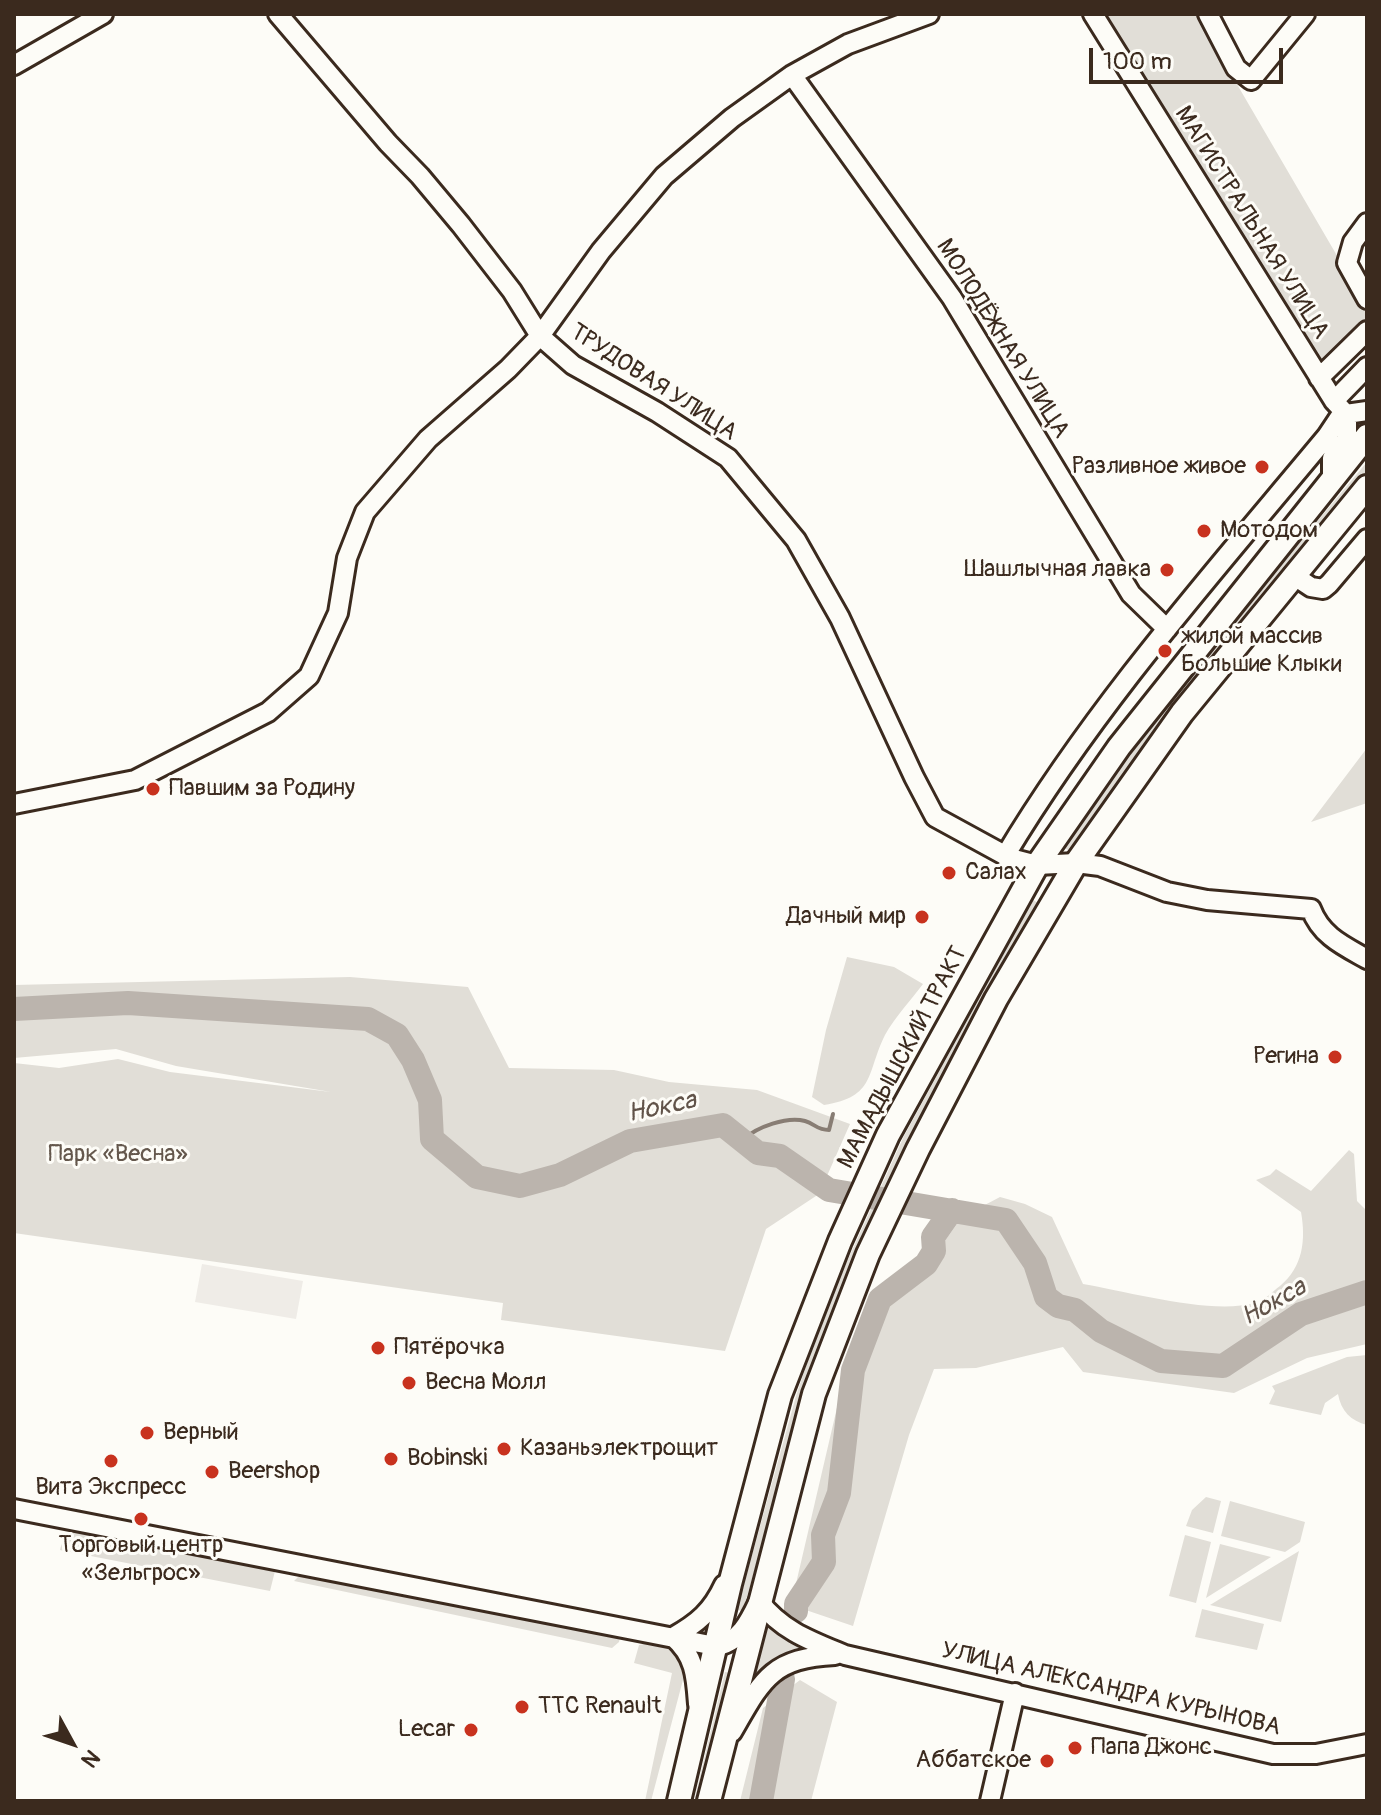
<!DOCTYPE html>
<html>
<head>
<meta charset="utf-8">
<style>
  body { margin:0 }
  #map { position:relative; width:1381px; height:1815px; overflow:hidden; background:#fdfcf7; font-family:Pangolin,sans-serif }
  canvas { display:block }
  .frame { position:absolute; inset:0; border:16px solid #3b2a1e; pointer-events:none }
  .north { position:absolute; left:32px; top:1703px; width:80px; height:80px; -webkit-text-stroke:6px #fdfcf7; paint-order:stroke; rotate:130deg; font-size:22px; font-weight:700; line-height:32px; text-align:center; color:#3b2a1e }
  .north::after { content:''; display:block; margin:auto; width:28px; height:36px; background:#3b2a1e; clip-path:polygon(50% 0,100% 100%,50% 72%,0 100%) }
  .scale { position:absolute; left:1089px; top:48px; width:194px; height:36px; box-sizing:border-box; border:4px solid #3b2a1e; border-top:0; padding-left:10px; font-size:24px; line-height:28px; white-space:nowrap; color:#3b2a1e; -webkit-text-stroke:6px #fdfcf7; paint-order:stroke }
</style>
</head>
<body>
<div id="map">
<canvas width="1381" height="1815"></canvas>
<div class="frame"></div>
<div class="north">N</div>
<div class="scale">100 m</div>
</div>
<script>
const context = document.querySelector('canvas').getContext('2d');
context.lineJoin = 'round';
function paint(path, color) {
  context.fillStyle = color;
  context.fill(path, 'evenodd');
}
function stroke(path, color, width, dash) {
  context.strokeStyle = color;
  context.lineWidth = width;
  context.lineCap = dash ? 'butt' : 'round';
  context.setLineDash(dash || []);
  context.stroke(path);
}
function label(font, color, halo, rows, align = 'center') {
  context.font = font + ' Pangolin,sans-serif';
  context.lineWidth = 6;
  context.setLineDash([]);
  context.textBaseline = 'middle';
  context.strokeStyle = halo;
  context.fillStyle = color;
  for (const [text, x, y, turn = 0] of rows) {
    context.save();
    context.translate(x, y);
    context.rotate((+turn || 0) * Math.PI / 180);
    context.textAlign = isNaN(turn) ? turn : align;
    if (halo) context.strokeText(text, 0, 0);
    context.fillText(text, 0, 0);
    context.restore();
  }
}
const built = new Path2D(`
  M202,1264L303,1281L296,1319L195,1302Z`);
const green = new Path2D(`
  M1101,14H1196L1367,307V324L1319,371Z
  M1367,462V474C1263,597 1162,719 1068,850L1061,846C1157,713 1261,588 1367,462Z
  M1367,748V803L1311,822Z
  M1033,900L1040,904L908,1138L832,1310L803,1396L743,1611L737,1610L796,1396L825,1310L904,1136Z
  M847,957L894,967L923,984C911,1000 895,1017 885,1035C866,1073 876,1097 824,1105L812,1097L826,1030Z
  M350,977L468,987L509,1068L614,1070L669,1082L757,1090L850,1124L819,1194L766,1229L725,1351L501,1320L503,1303L14,1233V1063L59,1068L118,1059L170,1072L331,1092L176,1066L116,1049L14,1058V985Z
  M1349,1150L1354,1154L1357,1201L1367,1211V1344L1307,1358L1234,1393L1083,1372L1063,1347L976,1368L934,1369L909,1435L853,1626L791,1605L846,1369L886,1282L936,1253L962,1217L1000,1197L1025,1204L1052,1217L1083,1284C1130,1292 1211,1315 1255,1303C1264,1301 1273,1291 1280,1286C1303,1267 1306,1240 1301,1212L1256,1180L1270,1175L1276,1169L1311,1191Z
  M1367,1355V1425C1351,1421 1341,1411 1338,1394L1325,1403L1321,1415L1269,1404L1275,1391L1272,1386L1347,1357Z
  M1206,1497L1221,1501L1213,1533L1186,1526L1192,1510Z
  M1230,1501L1305,1522L1300,1542L1285,1552L1221,1536Z
  M84,1529L267,1565L275,1571L270,1591L60,1550C64,1535 69,1532 84,1529Z
  M1185,1535L1211,1542L1196,1603L1169,1596Z
  M1220,1544L1271,1557L1206,1598Z
  M1299,1551L1281,1622L1210,1605Z
  M301,1574L620,1637L619,1642L612,1648L294,1581Z
  M1202,1609L1264,1624L1257,1650L1195,1637Z
  M766,1617L815,1647L750,1693Z
  M655,1642L677,1653L684,1676L651,1801H645L672,1673L634,1663L639,1645Z
  M725,1672L730,1673L700,1801H694Z
  M800,1680L837,1702L811,1801H740L763,1708Z`);
const stream = new Path2D(`
  M744,1139C757,1127 787,1116 805,1121C815,1124 817,1130 829,1130L833,1114`);
const river = new Path2D(`
  M14,1009L128,1003L368,1019L397,1035L413,1060L430,1100L432,1139L477,1177L520,1186L560,1175L630,1141L723,1125L758,1153L780,1156L829,1190L1006,1220L1035,1263L1046,1297L1058,1306L1075,1310L1101,1331L1161,1361L1223,1366L1301,1314L1367,1292
  M796,1611V1604L824,1562L823,1535L839,1493L853,1370L880,1299L926,1264L934,1251L933,1237L952,1210
  M761,1801L783,1679`);
const minor = new Path2D(`
  M278,14L388,143L420,176L461,225L512,291L540,336L573,365L657,412L728,458L796,540L840,618L914,777L935,817L1010,858L1037,865L1076,863L1100,866L1167,892L1207,900L1311,909C1321,936 1344,946 1367,959
  M1093,14L1334,401L1347,415V439L1332,458V479
  M1208,14L1236,68L1251,80L1305,14
  M14,65L103,14
  M792,75L952,298L1131,594L1167,629
  M1367,223L1353,242L1347,263L1367,299
  M1319,378L1367,331
  M1334,401L1367,367
  M1346,414L1367,411
  M1293,575L1311,587L1323,589L1329,584L1367,539
  M14,804L135,780L268,712L309,676L338,613L347,558L365,512L428,439L508,369L540,336L601,251L664,176L732,118L792,75L848,44L929,14
  M1005,856C1096,704 1214,572 1327,436L1343,412
  M14,1509L715,1646C739,1644 750,1620 759,1601C782,1631 811,1641 845,1655L1273,1754H1316L1367,1744
  M698,1704C696,1676 695,1656 673,1637C698,1623 712,1611 724,1585
  M732,1732C762,1680 771,1658 835,1655
  M990,1801L1015,1693`);
const major = new Path2D(`
  M679,1801L730,1584L780,1395L840,1241L888,1135L1037,865L1119,747L1367,436
  M709,1801L814,1394L868,1254L918,1149L996,999L1076,863L1182,713L1367,487`);
const markers = [
  [1262,467,8,"#c8321e"],
  [1204,531,8,"#c8321e"],
  [1167,570,8,"#c8321e"],
  [1165,651,8,"#c8321e"],
  [153,789,8,"#c8321e"],
  [949,873,8,"#c8321e"],
  [922,917,8,"#c8321e"],
  [1335,1057,8,"#c8321e"],
  [378,1348,8,"#c8321e"],
  [409,1383,8,"#c8321e"],
  [147,1433,8,"#c8321e"],
  [504,1449,8,"#c8321e"],
  [391,1459,8,"#c8321e"],
  [111,1461,8,"#c8321e"],
  [212,1472,8,"#c8321e"],
  [141,1519,8,"#c8321e"],
  [522,1707,8,"#c8321e"],
  [471,1730,8,"#c8321e"],
  [1075,1748,8,"#c8321e"],
  [1047,1761,8,"#c8321e"]
];
const streetNames = [
  ["МАГИСТРАЛЬНАЯ УЛИЦА",1251,223,58],
  ["МОЛОДЁЖНАЯ УЛИЦА",1002,339,58],
  ["ТРУДОВАЯ УЛИЦА",653,383,33],
  ["МАМАДЫШСКИЙ ТРАКТ",903,1058,-62],
  ["УЛИЦА АЛЕКСАНДРА КУРЫНОВА",1111,1690,13]
];
const poiNames = [
  ["Разливное живое",1246,467,"right"],
  ["Мотодом",1220,531],
  ["Шашлычная лавка",1151,570,"right"],
  ["жилой массив",1181,637],
  ["Большие Клыки",1181,665],
  ["Павшим за Родину",169,789],
  ["Салах",965,873],
  ["Дачный мир",906,917,"right"],
  ["Регина",1319,1057,"right"],
  ["Пятёрочка",394,1348],
  ["Весна Молл",425,1383],
  ["Верный",163,1433],
  ["Казаньэлектрощит",520,1449],
  ["Bobinski",407,1459],
  ["Beershop",228,1472],
  ["Вита Экспресс",111,1488,"center"],
  ["Торговый центр",141,1546,"center"],
  ["«Зельгрос»",141,1574,"center"],
  ["ТТС Renault",538,1707],
  ["Lecar",455,1730,"right"],
  ["Папа Джонс",1091,1748],
  ["Аббатское",1031,1761,"right"]
];
const parkNames = [
  ["Парк «Весна»",118,1155]
];
const waterNames = [
  ["Нокса",662,1108,-12],
  ["Нокса",1274,1303,-29]
];
paint(built, '#efece7');
paint(green, '#e1ded7');
stroke(stream, '#887d74', 4);
stroke(river, '#bbb4ad', 24);
stroke(minor, '#3b2a1e', 24);
stroke(major, '#3b2a1e', 28);
stroke(minor, '#fdfcf7', 18);
stroke(major, '#fdfcf7', 22);
for (const [x, y, r, color] of markers) {
  const dot = new Path2D();
  dot.arc(x, y, r, 0, 2 * Math.PI);
  context.fillStyle = color;
  context.fill(dot);
  stroke(dot, '#fdfcf7', 3);
}
label('24px', '#3b2a1e', '#fdfcf7', streetNames);
label('24px', '#3b2a1e', '#fdfcf7', poiNames, 'left');
label('24px', '#64574c', '#fdfcf7', parkNames);
label('italic 26px', '#615349', '#fdfcf7', waterNames);
</script>
</body>
</html>
